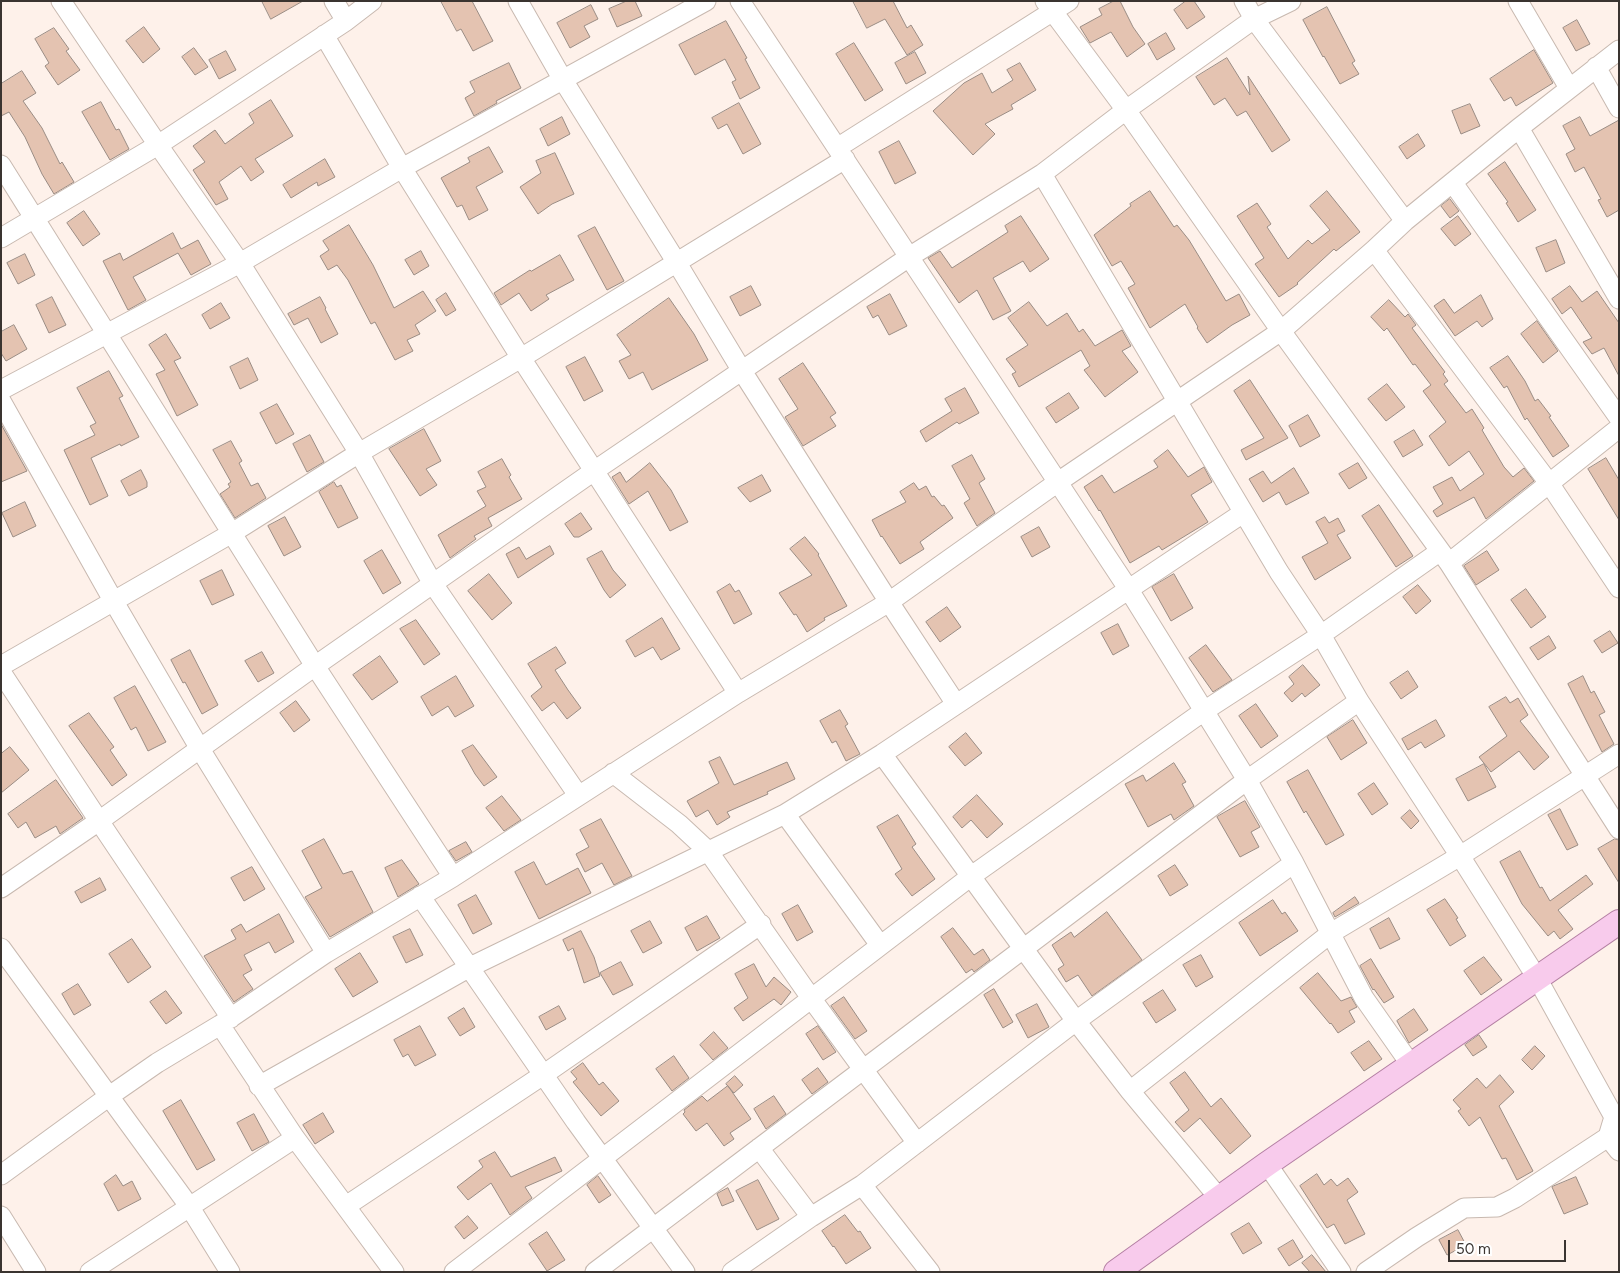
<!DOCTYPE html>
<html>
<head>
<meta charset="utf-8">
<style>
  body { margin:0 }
  #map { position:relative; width:1620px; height:1273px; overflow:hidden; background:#fef1ea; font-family:Figtree,sans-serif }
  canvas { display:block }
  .frame { position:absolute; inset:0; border:2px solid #3a3430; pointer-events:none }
  .scale { position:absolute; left:1448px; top:1240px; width:118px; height:22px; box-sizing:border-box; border:2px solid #3a3430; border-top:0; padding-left:6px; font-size:15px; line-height:18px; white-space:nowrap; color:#3a3430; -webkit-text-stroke:4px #fff; paint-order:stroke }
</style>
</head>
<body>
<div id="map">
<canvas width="1620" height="1273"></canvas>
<div class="frame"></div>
<div class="scale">50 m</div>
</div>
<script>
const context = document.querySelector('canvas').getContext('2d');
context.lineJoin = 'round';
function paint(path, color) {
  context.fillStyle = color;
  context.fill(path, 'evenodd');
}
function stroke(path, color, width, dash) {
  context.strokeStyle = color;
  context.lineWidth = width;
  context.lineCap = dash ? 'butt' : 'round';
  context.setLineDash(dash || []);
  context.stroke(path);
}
const building = new Path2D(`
  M262,1H303L271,19Z
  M441,1H472L493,41L473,51L461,29L457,31Z
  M627,1H635L642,16L617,27L609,9Z
  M853,1H893L907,28L911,25L923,45L907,55L885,19L867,28Z
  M1114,1H1120L1133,27L1145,44L1127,57L1111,32L1090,43L1080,27L1102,15L1099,9Z
  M1186,1H1194L1205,17L1187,29L1174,10Z
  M591,5L598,19L584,26L590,37L570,48L557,23Z
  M1327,7L1355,61L1352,63L1359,74L1340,84L1324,56L1323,57L1303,20Z
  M1577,20L1590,44L1576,51L1563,28Z
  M726,21L747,58L745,59L760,88L740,99L732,82L736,80L725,59L695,75L679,45Z
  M144,27L160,49L143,63L126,41Z
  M54,28L69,49L66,51L80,70L58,85L45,66L49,63L35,39Z
  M1166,33L1175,49L1157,60L1148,44Z
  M854,43L883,90L865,101L836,54Z
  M194,48L208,67L195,75L182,57Z
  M1534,50L1553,83L1516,106L1511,97L1504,101L1490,79Z
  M226,51L236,70L219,79L209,60Z
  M915,52L926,73L906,84L895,63Z
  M1227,58L1250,95L1248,76L1290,140L1272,152L1246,111L1237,116L1225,98L1214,105L1196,77Z
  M509,63L521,88L496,101L497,103L474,116L465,98L475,92L470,82Z
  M1020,63L1036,90L1011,105L1013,109L985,124L995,134L973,155L933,111L964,83L982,73L992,93L1013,80L1007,70Z
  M22,71L36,93L23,101L42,128L60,164L62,162L74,182L54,194L42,174L25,137L9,112L1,116V84Z
  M271,100L293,136L255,159L264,172L251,181L241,166L219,182L228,199L216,205L193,170L205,162L193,146L215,130L225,144L254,123L249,114Z
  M101,102L116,130L119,129L129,149L110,160L82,112Z
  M739,103L761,144L743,154L727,124L718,129L712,118Z
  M1470,104L1480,126L1461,134L1452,111Z
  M562,117L570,134L548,146L540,129Z
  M1580,117L1590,136L1619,120V210L1607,217L1598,200L1601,199L1584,167L1575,172L1566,154L1575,149L1563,126Z
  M1418,134L1425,146L1407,159L1399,147Z
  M899,141L916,173L895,184L879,152Z
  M489,147L503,172L476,187L488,210L469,220L462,205L457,207L441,178L470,162L468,158Z
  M555,153L574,194L552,204L538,214L520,187L541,173L536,161Z
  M325,159L335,177L318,186L317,182L291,198L283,185Z
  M1505,162L1536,210L1518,222L1506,203L1508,202L1488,174Z
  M1150,191L1174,227L1177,225L1189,240L1226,301L1239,294L1250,315L1232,325L1207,343L1197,328L1198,327L1185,304L1150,328L1128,288L1135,284L1121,261L1112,266L1094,235L1131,206L1130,204Z
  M1327,191L1360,232L1336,251L1334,249L1297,283L1298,284L1279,297L1255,264L1264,258L1237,216L1257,203L1271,224L1267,227L1288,259L1308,240L1312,244L1330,230L1310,206Z
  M1450,199L1459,211L1450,218L1441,206Z
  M84,211L100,234L83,246L67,223Z
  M1021,216L1049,259L1030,272L1023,261L993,278L1011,311L993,320L977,290L959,303L928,258L940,251L952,268L1008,232L1005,226Z
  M1458,216L1471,234L1455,246L1441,229Z
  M349,225L373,265L394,308L423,291L436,311L415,325L420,334L407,340L413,351L395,360L375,322L371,324L348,280L337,265L328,270L320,256L329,250L323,241Z
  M595,227L624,281L607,290L578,236Z
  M173,233L181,249L198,240L211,264L191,275L178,253L133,277L146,300L128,310L103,261L120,253L123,260Z
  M1556,240L1565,263L1546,272L1536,248Z
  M421,251L429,266L414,275L405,260Z
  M25,254L35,275L18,284L7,263Z
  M560,255L574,280L546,295L549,299L531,311L519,293L501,305L494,293L530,270L531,271Z
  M751,286L761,305L740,316L730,297Z
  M1570,286L1582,302L1597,291L1619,323V376L1604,348L1592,354L1583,342L1592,338L1571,307L1562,314L1552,299Z
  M446,293L456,310L446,316L436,300Z
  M890,294L907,326L889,335L878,315L873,318L867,307Z
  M1481,295L1493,319L1482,327L1477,321L1455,336L1434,306L1444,299L1454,313Z
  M52,297L66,325L49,333L36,305Z
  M320,297L326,308L325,309L338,334L321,343L308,318L294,325L288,314Z
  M669,298L694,334L708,360L652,390L643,372L629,379L619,361L631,355L617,335Z
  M1389,300L1405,317L1408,314L1416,325L1412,328L1445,372L1443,374L1448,381L1444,384L1466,413L1472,409L1484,428L1482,430L1504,467L1513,477L1524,468L1534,481L1486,519L1474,497L1437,517L1433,511L1443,504L1433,487L1452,477L1460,491L1484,474L1469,451L1449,466L1429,436L1446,422L1423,391L1431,385L1415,364L1413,365L1387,328L1384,331L1371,317Z
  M1029,302L1047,326L1067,313L1079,332L1083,329L1095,346L1122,330L1131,346L1122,351L1138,372L1105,397L1084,370L1090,366L1081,350L1019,387L1012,374L1016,372L1006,359L1028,345L1008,318Z
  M221,303L230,318L210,329L202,315Z
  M1537,321L1558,351L1543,363L1521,334Z
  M14,325L27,349L6,361L1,353V332Z
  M166,334L181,358L174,361L198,405L177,416L156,374L165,370L149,345Z
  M1508,356L1525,381L1535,401L1538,399L1551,416L1549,417L1569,446L1553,457L1527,418L1525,420L1507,386L1504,388L1490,368Z
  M585,357L603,391L584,401L566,367Z
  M248,358L258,380L240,389L230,367Z
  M803,363L836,413L830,417L836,426L803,446L785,417L798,409L779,379Z
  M109,371L123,396L119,398L139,437L121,446L120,444L91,458L108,496L90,505L64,450L95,435L90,426L96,423L77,388Z
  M1250,380L1288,438L1246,460L1241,450L1264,438L1234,391Z
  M1387,384L1405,407L1386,421L1368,399Z
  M965,388L979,413L959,424L957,422L926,442L920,431L952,411L945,399Z
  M1069,393L1079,408L1056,423L1046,408Z
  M277,404L294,434L276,444L260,413Z
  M1308,415L1320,436L1300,447L1289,426Z
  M1,424L27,471L1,482Z
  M424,429L441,461L426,469L437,485L420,496L389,449Z
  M1414,430L1423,445L1403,457L1394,442Z
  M310,435L324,462L307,472L293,444Z
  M231,441L242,461L239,463L251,486L258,483L266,498L235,518L220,494L230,487L228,484L231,482L213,450Z
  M1168,450L1188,477L1204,467L1212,482L1191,495L1208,522L1162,550L1159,546L1130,563L1100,510L1099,511L1084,487L1102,475L1114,493L1158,467L1154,461Z
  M972,455L985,479L979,483L995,513L977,526L964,503L970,499L952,466Z
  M1606,458L1619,480V520L1588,469Z
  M502,459L511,475L509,477L522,499L488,518L492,526L474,536L476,539L450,558L438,535L486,506L477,491L486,487L478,472Z
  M650,463L671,490L688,522L670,531L648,491L629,504L612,477L620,472L626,482Z
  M1358,463L1367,478L1349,489L1339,474Z
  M1294,468L1309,493L1286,505L1279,492L1263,502L1249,479L1263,471L1271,483Z
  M141,470L147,482V487L129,496L121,481Z
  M762,475L771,491L750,502L738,488Z
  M334,482L337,487L341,485L358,518L338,528L319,492Z
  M914,483L919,490L926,486L932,497L934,496L942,506L944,505L953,518L920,542L924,549L900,564L882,536L881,537L872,520L906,502L900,492Z
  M25,502L36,526L13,537L2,513Z
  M1379,505L1413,556L1396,567L1362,516Z
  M581,513L592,529L579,537H574L565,524Z
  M285,517L301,547L284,556L268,526Z
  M1325,517L1329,523L1338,518L1345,531L1337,535L1351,558L1315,580L1302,557L1328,543L1316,522Z
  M1039,527L1050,547L1032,557L1021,537Z
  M805,537L819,554L818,555L847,606L824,618L825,620L807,632L796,614L794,615L779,593L812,575L790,549Z
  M550,546L554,554L518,578L506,554L519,547L526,559Z
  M382,550L401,583L383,594L364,561Z
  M602,551L613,570L626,585L610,598L604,590L587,559Z
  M1487,551L1499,570L1476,585L1464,566Z
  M222,570L234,595L212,605L200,581Z
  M489,574L512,603L492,620L468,591Z
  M1174,574L1193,608L1171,621L1152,587Z
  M730,584L735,592L739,590L752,614L734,624L717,592Z
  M1418,585L1431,601L1416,614L1403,597Z
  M1526,589L1546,617L1531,628L1511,600Z
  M947,607L961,627L940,642L926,622Z
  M662,618L680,649L661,660L653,647L635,657L626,641Z
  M416,620L440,654L424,665L400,629Z
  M1118,624L1129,646L1113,655L1101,633Z
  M1610,631L1618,643L1602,653L1594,641Z
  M1549,636L1556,648L1538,660L1530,648Z
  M1206,645L1232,680L1213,692L1189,658Z
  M556,647L566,663L555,670L568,690L581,708L567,719L554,702L542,711L531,696L542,687L528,664Z
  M190,650L218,705L202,714L185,682L183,683L171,660Z
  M262,652L274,673L258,682L245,661Z
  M380,656L398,682L372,700L353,675Z
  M1303,665L1320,685L1305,697L1302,693L1292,702L1284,693L1294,684L1289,677Z
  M1408,671L1418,687L1401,699L1390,683Z
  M456,676L474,706L455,717L448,706L432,716L421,697Z
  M1583,676L1591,693L1594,691L1605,712L1599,715L1614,744L1602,752L1568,684Z
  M135,686L166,742L148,751L136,727L131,730L114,698Z
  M1506,697L1510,703L1518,698L1528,715L1520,721L1549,757L1534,770L1519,751L1491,772L1479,757L1507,736L1489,707Z
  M296,701L310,720L294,732L280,713Z
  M1256,704L1278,736L1261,748L1239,716Z
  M840,710L848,724L845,726L860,754L846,761L836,741L832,743L820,721Z
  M89,713L114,747L110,750L127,775L112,786L69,726Z
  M1353,720L1367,743L1341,760L1327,737Z
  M1436,720L1445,736L1425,748L1421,742L1408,750L1402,739Z
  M966,733L982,753L965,766L949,747Z
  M473,745L497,777L484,786L475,774L462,751Z
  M10,747L29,770L1,793V754Z
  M720,757L734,785L787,762L795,779L767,792L768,794L727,812L730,817L717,825L708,810L696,817L687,801L719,783L709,762Z
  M1174,763L1186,782L1182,784L1194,806L1174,820L1171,814L1148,827L1125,784L1143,775L1146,781Z
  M1484,764L1496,787L1468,801L1456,779Z
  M1308,770L1344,835L1326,845L1306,811L1304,813L1287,782Z
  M56,780L83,818L60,834L56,826L35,838L26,822L18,828L8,814Z
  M1374,783L1388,804L1372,815L1358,794Z
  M977,795L1003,824L987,838L971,820L962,828L953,817Z
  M502,796L521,820L504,831L486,808Z
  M1245,801L1260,827L1251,832L1259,847L1240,857L1217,817Z
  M1560,809L1578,845L1567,850L1548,815Z
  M1410,810L1419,821L1411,829L1401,818Z
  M898,815L916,844L912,847L935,879L912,896L895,874L902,869L877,827Z
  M601,819L632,876L614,885L602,863L585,872L576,854L589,847L580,830Z
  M324,839L343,874L352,871L373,912L330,937L305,897L322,888L302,851Z
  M1615,839L1619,840V883L1598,849Z
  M466,842L472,852L456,861L449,851Z
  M1520,851L1540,888L1542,887L1550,901L1586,875L1593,884L1558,910L1573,929L1560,939L1554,931L1548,936L1522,904L1500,862Z
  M402,860L419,884L398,897L385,868Z
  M534,862L546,885L578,868L591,893L539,919L515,872Z
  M1175,865L1188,885L1170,896L1158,876Z
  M252,867L265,889L244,901L231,878Z
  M100,878L106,890L81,903L75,892Z
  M476,895L492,924L473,934L458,905Z
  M1355,897L1359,903L1335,917L1333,913Z
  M1445,899L1458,918L1456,919L1466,936L1450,946L1427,910Z
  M1273,900L1282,914L1285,912L1298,931L1260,956L1239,923Z
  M798,905L813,932L797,941L782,914Z
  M1107,912L1142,960L1092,996L1078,975L1066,982L1058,969L1064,965L1052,945L1071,932L1074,937Z
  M279,914L294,942L275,953L269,942L244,955L252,970L243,975L253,989L234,1002L204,956L236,939L231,930L241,924L246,932Z
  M707,916L720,938L697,951L685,928Z
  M1389,918L1400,939L1380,949L1370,929Z
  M650,921L662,943L643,953L631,931Z
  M953,928L974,955L983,949L990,960L974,972L972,969L966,973L941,937Z
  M410,929L423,955L406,963L393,937Z
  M581,931L594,957L600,976L584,983L573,948L568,951L563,940Z
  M132,939L151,967L128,983L109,954Z
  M360,953L378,982L353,997L335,969Z
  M1201,955L1213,977L1196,987L1183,965Z
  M1484,957L1502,980L1481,995L1464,971Z
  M1371,959L1394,997L1384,1003L1374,989L1373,990L1360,966Z
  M621,962L633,985L613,995L600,973Z
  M754,964L766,987L774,977L791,992L781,1005L774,999L743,1021L734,1008L748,998L735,974Z
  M1318,973L1341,1001L1351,997L1357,1007L1349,1011L1355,1022L1338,1033L1331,1023L1330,1024L1300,988Z
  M78,984L91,1005L74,1015L62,994Z
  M994,989L1013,1022L1003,1028L984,995Z
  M1163,990L1176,1010L1156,1023L1143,1003Z
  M166,991L182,1013L166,1024L150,1002Z
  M844,997L867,1031L855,1039L831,1006Z
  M1037,1004L1049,1027L1028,1038L1016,1015Z
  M559,1006L566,1019L546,1030L539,1017Z
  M464,1008L475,1027L460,1036L448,1018Z
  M1414,1009L1428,1030L1409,1043L1397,1021Z
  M420,1026L436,1055L415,1066L408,1054L403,1057L394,1040Z
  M818,1026L836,1052L823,1060L806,1034Z
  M714,1032L728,1048L713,1060L700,1045Z
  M1479,1035L1487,1047L1473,1056L1465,1045Z
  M1369,1041L1382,1059L1364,1071L1351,1053Z
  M1535,1046L1545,1056L1532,1070L1522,1060Z
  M674,1056L689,1078L672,1091L656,1069Z
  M583,1063L599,1085L603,1082L619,1101L601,1116L573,1082L577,1079L571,1072Z
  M818,1068L828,1082L812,1094L802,1080Z
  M1185,1072L1211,1107L1221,1098L1251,1136L1230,1154L1200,1118L1184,1132L1175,1122L1189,1110L1170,1083Z
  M1500,1075L1514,1092L1499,1106L1533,1171L1517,1180L1506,1158L1502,1159L1480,1117L1469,1126L1458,1111L1461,1109L1453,1100L1477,1078L1486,1088Z
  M735,1076L743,1085L734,1093L726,1084Z
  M728,1086L751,1119L730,1133L734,1139L724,1146L707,1123L696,1131L683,1114L685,1112L684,1110L702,1096L707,1101Z
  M774,1096L786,1114L766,1129L754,1109Z
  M181,1100L215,1160L197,1170L163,1111Z
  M323,1113L334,1132L315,1144L303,1125Z
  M254,1114L269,1142L252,1151L237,1123Z
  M495,1152L511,1177L555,1157L562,1171L525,1187L532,1198L510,1215L491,1183L468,1200L457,1187L483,1167L479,1161Z
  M1317,1174L1324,1185L1331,1179L1337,1186L1348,1178L1358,1192L1347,1200L1365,1234L1345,1244L1334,1224L1327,1228L1300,1186Z
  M116,1175L123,1186L132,1181L141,1199L118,1211L104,1184Z
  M598,1176L611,1195L599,1203L587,1185Z
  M1576,1177L1588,1204L1564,1214L1552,1187Z
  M758,1180L779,1219L757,1230L736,1191Z
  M728,1188L734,1201L722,1206L717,1194Z
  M845,1215L858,1232L860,1231L871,1248L846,1264L834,1246L833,1247L822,1231Z
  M468,1216L478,1228L464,1239L455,1227Z
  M1249,1223L1262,1243L1243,1254L1231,1234Z
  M1458,1230L1466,1245L1447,1255L1439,1240Z
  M547,1232L565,1260L547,1271L529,1244Z
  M1293,1240L1303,1257L1289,1266L1278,1249Z
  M1312,1255L1326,1272H1310L1302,1263Z`);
const minor = new Path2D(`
  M61,1L158,145L240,263L359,453L433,584L578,795
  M334,1L346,21
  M518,1L563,80L677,263L742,371L889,602L956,704
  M740,1L1129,590L1247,780L1294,863L1364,998L1411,1065
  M1045,1L1126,110L1281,331L1449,563L1619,829
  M1244,1L1254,19L1405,221
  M1518,1L1569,88
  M324,35L402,168L521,358L738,693
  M1596,67L1619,108
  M1519,128L1619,299
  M837,148L1069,1
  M1,165L315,666L453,877
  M1042,174L1279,572L1321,635L1359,701L1460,856L1537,978L1614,1117L1608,1137L1619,1151
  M1453,183L1619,418
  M1,238L158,145L346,21L372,1
  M1374,250L1549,483L1619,588
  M1,390L240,263L402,168L706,1
  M1,401L114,602L200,749L326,953
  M1449,563L1619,428
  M1,666L232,533L359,453L521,358L845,159
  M1,672L99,821L231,1018
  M882,754L1076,1021L1130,1091L1219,1198
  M613,773L679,824L708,851L811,998L917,1143
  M785,814L880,945
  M1,888L99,821L315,666L594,471L909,257L1042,174L1126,110L1254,19L1291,1
  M420,896L576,1122L685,1272
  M1,948L189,1206L230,1272
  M220,1025L295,1138L394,1272
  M259,1086L468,968L785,814L882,754L1243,513
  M1130,1091L1331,933L1460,856L1619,754
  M759,1148L811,1217
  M1267,1164L1341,1272
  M1,1175L108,1097L157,1063L220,1025L326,953L453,877L738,693L889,602L1058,482L1281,331L1374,250L1405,221L1519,128L1619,50
  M862,1185L930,1272
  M346,1206L543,1075L761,924
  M1,1216L36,1272
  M90,1272L295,1138
  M454,1272L970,877L1204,711L1321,635L1439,552
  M595,1272L1247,780L1359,701
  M732,1272L811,1217L862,1185L1076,1021L1294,863
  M1366,1272L1417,1237L1464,1208L1497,1207L1515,1198L1608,1137`);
const major = new Path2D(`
  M1116,1272L1267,1164L1619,922`);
paint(building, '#e4c3b1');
stroke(building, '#9a8c84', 1);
stroke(minor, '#c8b9b0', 21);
stroke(major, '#b37fa2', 26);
stroke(minor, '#fff', 19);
stroke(major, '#f8cbec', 24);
</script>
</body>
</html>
